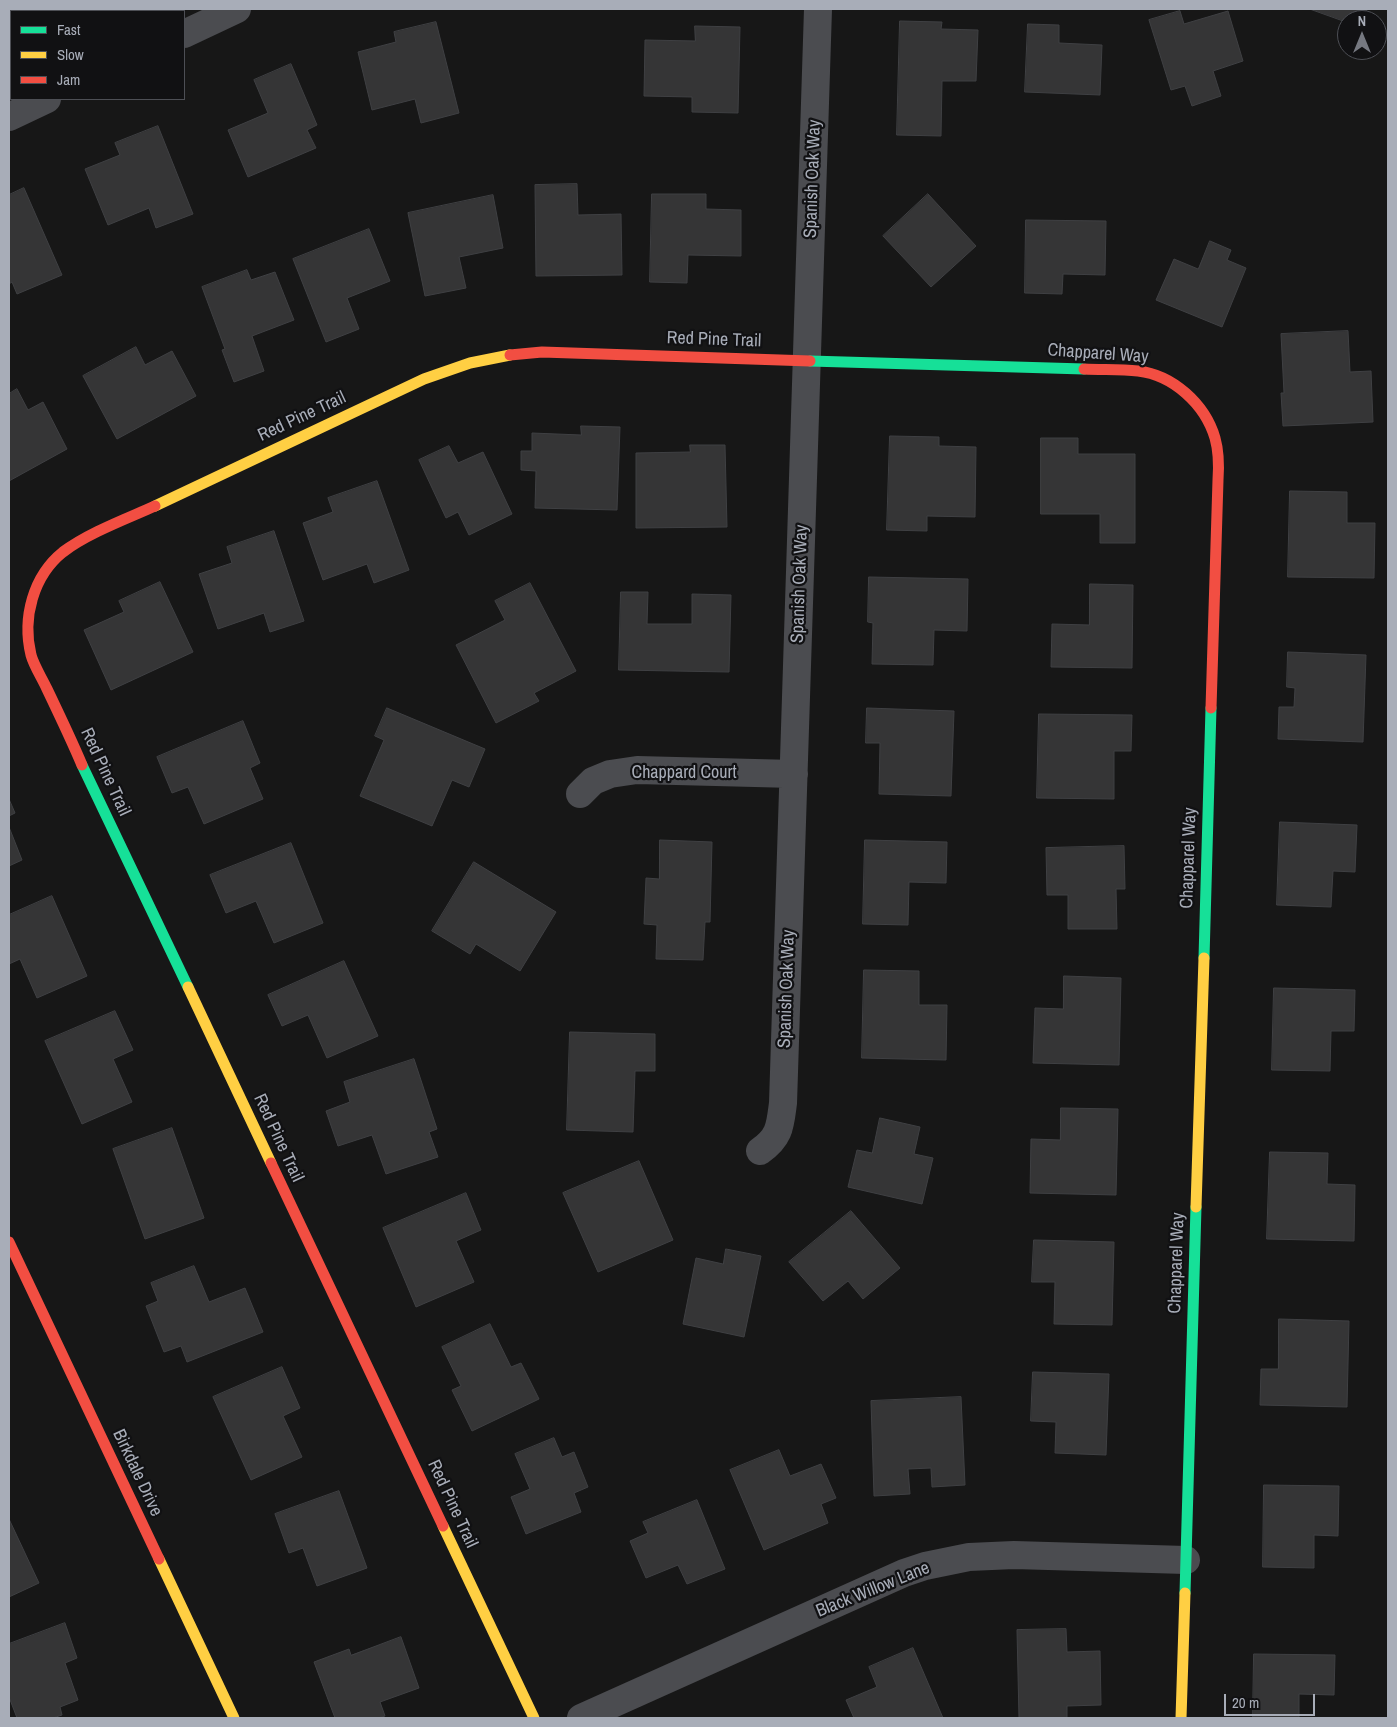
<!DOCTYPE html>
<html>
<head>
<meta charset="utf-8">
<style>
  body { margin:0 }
  #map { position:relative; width:1397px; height:1727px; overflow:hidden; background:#171717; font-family:"Archivo Narrow",sans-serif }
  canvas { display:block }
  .frame { position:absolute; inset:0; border:10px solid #a8adb8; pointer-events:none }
  .legend { position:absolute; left:10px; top:10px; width:175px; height:90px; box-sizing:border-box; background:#111113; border:1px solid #4d4f55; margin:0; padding:6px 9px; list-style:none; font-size:15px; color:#a8adb8 }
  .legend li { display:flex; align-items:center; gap:10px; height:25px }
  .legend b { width:25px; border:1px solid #4d4f55 }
  .north { position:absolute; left:1337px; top:10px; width:50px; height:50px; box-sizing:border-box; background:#111113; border:1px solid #4d4f55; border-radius:50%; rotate:0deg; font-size:14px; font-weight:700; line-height:20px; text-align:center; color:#a8adb8 }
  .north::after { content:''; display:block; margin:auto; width:18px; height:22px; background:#757880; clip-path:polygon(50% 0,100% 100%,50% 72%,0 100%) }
  .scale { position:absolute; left:1224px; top:1694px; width:91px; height:22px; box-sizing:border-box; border:2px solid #a8adb8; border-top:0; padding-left:6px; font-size:15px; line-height:18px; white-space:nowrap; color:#a8adb8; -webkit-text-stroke:4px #111113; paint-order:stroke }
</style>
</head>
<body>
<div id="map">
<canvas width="1397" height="1727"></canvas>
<div class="frame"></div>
<ul class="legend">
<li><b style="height:6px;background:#16e098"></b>Fast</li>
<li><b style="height:6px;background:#ffcf43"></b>Slow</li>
<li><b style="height:6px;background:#f24e42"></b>Jam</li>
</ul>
<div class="north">N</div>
<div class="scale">20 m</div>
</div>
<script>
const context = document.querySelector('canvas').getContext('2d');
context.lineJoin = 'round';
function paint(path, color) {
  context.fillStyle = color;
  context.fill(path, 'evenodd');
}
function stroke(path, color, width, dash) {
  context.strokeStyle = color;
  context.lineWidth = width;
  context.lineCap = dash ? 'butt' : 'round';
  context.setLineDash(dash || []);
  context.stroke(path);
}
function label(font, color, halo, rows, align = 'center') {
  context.font = font + ' "Archivo Narrow",sans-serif';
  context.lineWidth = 4.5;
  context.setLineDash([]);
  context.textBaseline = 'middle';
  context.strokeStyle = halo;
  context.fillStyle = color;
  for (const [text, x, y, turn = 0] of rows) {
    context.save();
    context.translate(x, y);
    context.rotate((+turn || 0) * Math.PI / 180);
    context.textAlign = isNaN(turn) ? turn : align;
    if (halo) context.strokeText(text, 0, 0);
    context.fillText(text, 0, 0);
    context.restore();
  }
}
const building = new Path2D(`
  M9,9H42L43,11H11V30L9,31Z
  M1310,9H1367L1363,20H1347V22Z
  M1180,11L1184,24L1228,11L1243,61L1213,71L1221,96L1192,106L1185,86L1171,90L1149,20Z
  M900,21L942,22L941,29L978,30L976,81H942L941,136L897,135Z
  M436,22L459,113L421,123L415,99L372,110L358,52L396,42L394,32Z
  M1028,24L1059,25V43L1102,45L1100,95L1025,92Z
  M695,26L740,27L738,113L692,112V97L644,96L645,40L695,41Z
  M291,64L317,125L307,130L316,148L248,177L228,130L268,113L254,80Z
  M158,126L193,214L156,228L149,208L108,225L85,169L120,155L115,143Z
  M577,184L578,215L621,214L622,275L536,276L535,185Z
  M24,188L62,275L17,294L12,282L9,284V195Z
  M652,194H706V209L741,210V256L688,255L687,283L650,282Z
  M928,194L976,246L931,287L883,236Z
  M493,195L503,248L459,257L466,288L425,296L408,213Z
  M1026,220L1106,221L1105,275L1063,274L1062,294L1025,293Z
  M369,229L390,281L347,298L359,329L326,342L293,259Z
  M1210,241L1231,250L1227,260L1246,268L1222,327L1156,300L1174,259L1198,269Z
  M247,270L251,280L275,272L294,320L252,336L264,371L234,382L222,350L225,349L202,287Z
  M1348,331L1350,372L1371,371L1373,422L1283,426L1281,393H1284L1281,334Z
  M136,347L145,365L172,351L196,396L117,439L83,376Z
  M17,389L28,410L43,402L67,449L9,481V394Z
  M581,426L620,427L617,510L535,508L536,471L521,470V451H532V433L581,435Z
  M890,436L939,437V446L976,447L975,517L927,516V531L887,530Z
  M1041,438H1078V454H1135V543H1100V514H1041Z
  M690,445H725L727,527L636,528V453L690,452Z
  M449,446L458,463L483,452L512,514L469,535L458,512L446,518L419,460Z
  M377,481L409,570L374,583L367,564L323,580L303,523L333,512L328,498Z
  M1290,491L1347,492V523H1375L1374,578L1288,577Z
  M274,531L304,621L270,632L264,613L218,629L199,574L232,563L227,547Z
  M869,577L968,579L967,631L934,630L933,665L872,664L873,623L868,622Z
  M160,582L193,652L111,690L84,630L124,612L119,601Z
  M530,583L576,671L534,693L539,701L496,723L456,645L505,620L495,601Z
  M1090,584L1133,585L1132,668L1051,667L1052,624L1089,625Z
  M621,592H648L647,624H692V594L731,595L729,672L619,670Z
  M1288,652L1366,655L1363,742L1278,739L1279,707H1294L1295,688L1287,687Z
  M387,708L485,749L469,787L452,780L432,826L360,796L384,740L375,736Z
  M867,708L954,711L951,796L879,794L880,743H866Z
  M1039,714L1132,715L1131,751H1114V799L1037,798Z
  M243,721L260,763L250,768L263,799L204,824L188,787L172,793L157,757Z
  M9,799L15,813L9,816Z
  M1280,822L1357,825L1355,872L1333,871L1331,907L1277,905Z
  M9,827L22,860L9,866Z
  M660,840L712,842L710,922H705L703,960L656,959L657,925L644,924L646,878L659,879Z
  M865,840L947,842L946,883L909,882L908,925L863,924Z
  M291,843L323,923L274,943L256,901L226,913L210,875Z
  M1124,846L1125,889H1116L1117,929H1068V895H1047L1046,848Z
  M474,862L556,912L520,971L476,944L470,954L432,931Z
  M52,896L87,976L37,998L20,959L9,964V915Z
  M344,961L378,1036L327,1058L308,1015L282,1026L268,995Z
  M864,970L919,971V1005H947L946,1060L862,1058Z
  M1064,976L1121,978L1119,1065L1033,1063L1035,1008L1063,1009Z
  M1274,988L1355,990L1354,1031H1331L1330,1071L1272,1070Z
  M115,1011L133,1050L113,1059L132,1102L82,1124L45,1041Z
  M570,1032L655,1034V1071H635L633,1132L567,1130Z
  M414,1059L437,1129L429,1132L438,1157L386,1174L372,1135L338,1146L326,1111L350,1102L344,1082Z
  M1061,1108L1118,1109L1116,1195L1030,1193L1031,1139L1060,1140Z
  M880,1118L920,1127L914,1154L933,1158L922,1204L848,1187L857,1150L872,1153Z
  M172,1128L204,1218L145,1239L113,1149Z
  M1270,1152L1328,1153L1327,1184L1355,1185L1354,1241L1267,1239Z
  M639,1161L673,1240L598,1272L563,1193Z
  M466,1193L481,1230L456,1241L474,1282L416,1307L383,1228Z
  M851,1211L900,1268L863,1299L848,1281L823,1301L789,1262Z
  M1034,1240L1114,1242L1112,1325L1054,1324L1055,1282H1032Z
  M726,1249L761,1256L744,1337L683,1324L696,1258L723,1264Z
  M194,1266L209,1302L245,1288L263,1332L187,1362L181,1346L164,1352L146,1306L158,1301L151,1283Z
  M1279,1319L1349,1321L1347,1407L1260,1405L1261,1369H1278Z
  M490,1324L511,1367L521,1363L539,1399L472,1431L452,1390L461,1386L442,1347Z
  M282,1367L300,1408L283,1416L302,1457L251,1480L213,1397Z
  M1033,1372L1109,1374L1106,1455L1055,1453L1056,1422L1031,1421Z
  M961,1397L965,1485L932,1487L931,1468L908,1469L910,1494L874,1496L871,1401Z
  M554,1438L562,1457L574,1452L588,1487L574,1493L581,1512L526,1534L511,1497L530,1489L515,1454Z
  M779,1450L790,1476L821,1464L836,1498L821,1504L828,1523L764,1550L730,1470Z
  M1264,1485L1339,1486L1338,1536L1314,1535V1568L1263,1567Z
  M339,1491L367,1568L317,1586L303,1548L289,1553L275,1514Z
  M697,1500L725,1569L687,1584L678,1565L646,1578L630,1541L648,1533L643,1522Z
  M9,1519L39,1583L9,1597Z
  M65,1623L77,1658L65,1663L78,1700L60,1707L62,1715L53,1718H17L9,1697V1644Z
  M1066,1629L1067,1652L1100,1651L1101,1705L1067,1706V1718H1019L1017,1630Z
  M401,1637L419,1688L380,1702L385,1716L378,1718H335L314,1662L349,1649L351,1655Z
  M913,1648L943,1718H854L846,1700L877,1687L869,1667Z
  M1254,1654L1335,1655L1334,1695L1299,1694V1718L1253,1717Z`);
const street = new Path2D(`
  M130,9L131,11
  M184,34L237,9
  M9,117L47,99
  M580,794L593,781L610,774L637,770L794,774
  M760,1151C780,1137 780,1126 783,1103L818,9
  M581,1718L904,1573L925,1566L969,1557L1014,1555L1186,1560`);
const fast = new Path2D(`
  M810,361L1084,369
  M82,765L188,987
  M1204,958L1211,708
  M1185,1593L1196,1207`);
const slow = new Path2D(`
  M155,506L424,379L470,363L510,355
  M188,987L271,1163
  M1196,1207L1204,958
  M443,1526L534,1718
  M159,1559L234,1718
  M1181,1718L1185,1593`);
const jam = new Path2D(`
  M510,355L542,352L810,361
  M1084,369C1102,370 1120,369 1138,371C1173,375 1205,404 1215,438C1219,452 1219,466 1218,480L1211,708
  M82,765C71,739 59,714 47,689C42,678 34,666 31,655C22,618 33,576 63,552C88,533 126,519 155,506
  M271,1163L443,1526
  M9,1242L159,1559`);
const streetNames = [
  ["Spanish Oak Way",813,179,-88],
  ["Red Pine Trail",714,340,2],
  ["Chapparel Way",1098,354,4],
  ["Red Pine Trail",302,417,-25],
  ["Spanish Oak Way",800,584,-88],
  ["Red Pine Trail",105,772,65],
  ["Chappard Court",684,773],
  ["Chapparel Way",1189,858,-88],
  ["Spanish Oak Way",787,989,-88],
  ["Red Pine Trail",278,1138,65],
  ["Chapparel Way",1177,1263,-88],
  ["Birkdale Drive",137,1473,65],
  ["Red Pine Trail",452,1504,65],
  ["Black Willow Lane",873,1590,-22]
];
paint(building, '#353536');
stroke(building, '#3f4043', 1);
stroke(street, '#4b4c50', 28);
stroke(fast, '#16e098', 11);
stroke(slow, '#ffcf43', 11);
stroke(jam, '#f24e42', 11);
label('18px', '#a8adb8', '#111113', streetNames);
</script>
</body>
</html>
